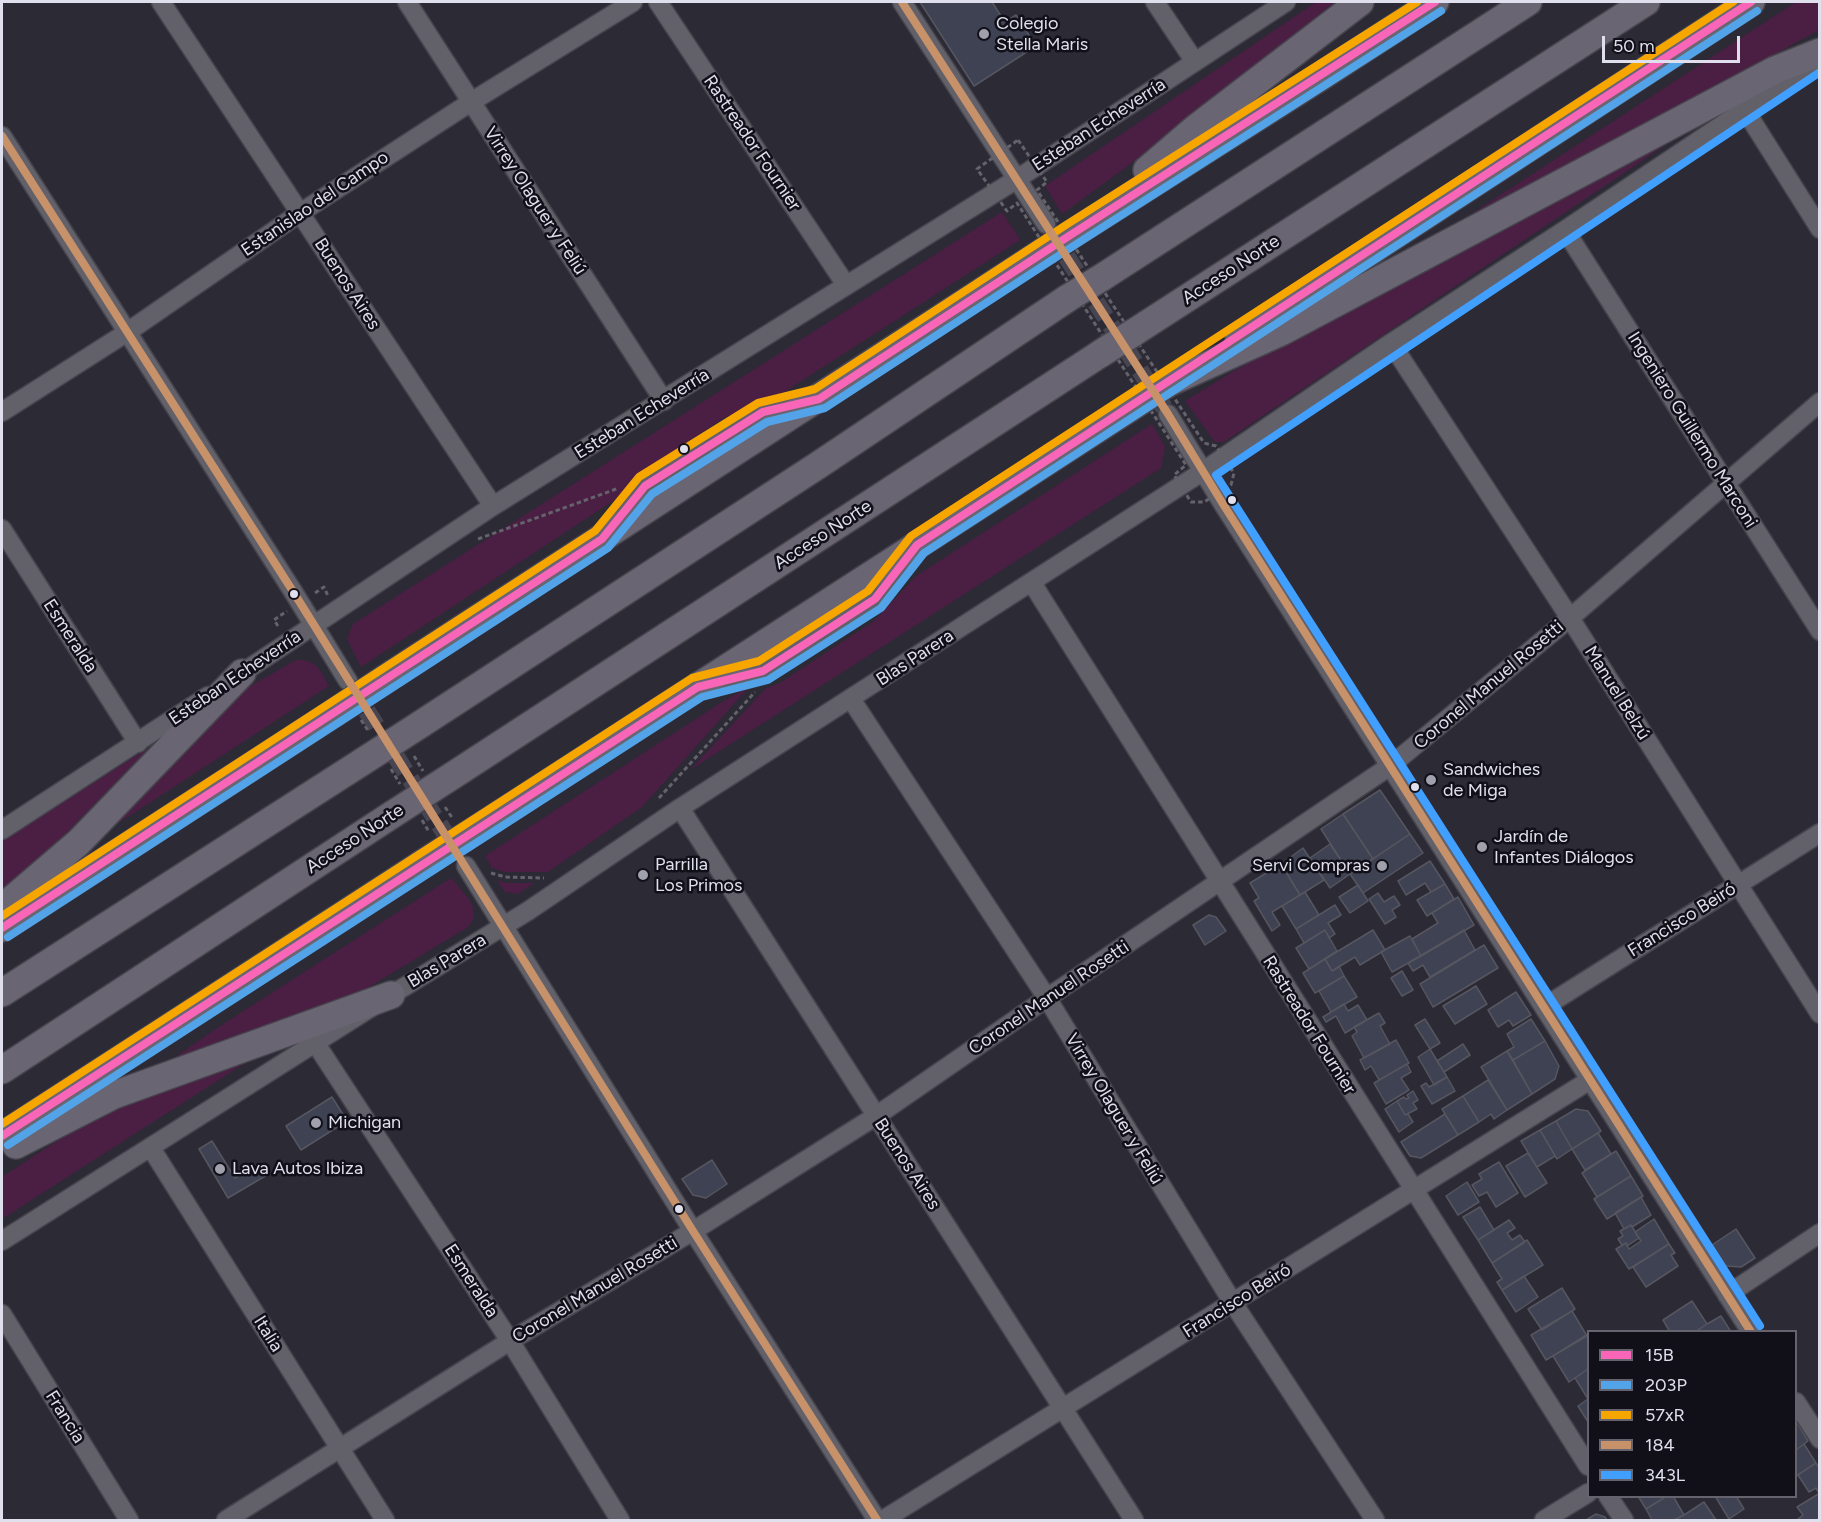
<!DOCTYPE html>
<html>
<head>
<meta charset="utf-8">
<style>
  body { margin:0 }
  #map { position:relative; width:1821px; height:1522px; overflow:hidden; background:#2c2a35; font-family:Figtree,sans-serif }
  canvas { display:block }
  .frame { position:absolute; inset:0; border:3px solid #e0dfed; pointer-events:none }
  .legend { position:absolute; left:1587px; top:1330px; width:210px; height:168px; box-sizing:border-box; background:#111019; border:2px solid #64636e; margin:0; padding:8px 10px; list-style:none; font-size:18px; color:#e0dfed }
  .legend li { display:flex; align-items:center; gap:12px; height:30px }
  .legend b { width:30px; border:2px solid #64636e }
  .scale { position:absolute; left:1602px; top:36px; width:138px; height:27px; box-sizing:border-box; border:3px solid #e0dfed; border-top:0; padding-left:8px; font-size:18px; line-height:21px; white-space:nowrap; color:#e0dfed; -webkit-text-stroke:4px #111019; paint-order:stroke }
</style>
</head>
<body>
<div id="map">
<canvas width="1821" height="1522"></canvas>
<div class="frame"></div>
<ul class="legend">
<li><b style="height:8px;background:#fa66b7"></b>15B</li>
<li><b style="height:8px;background:#53a3e8"></b>203P</li>
<li><b style="height:8px;background:#f7a600"></b>57xR</li>
<li><b style="height:8px;background:#c7916a"></b>184</li>
<li><b style="height:8px;background:#409fff"></b>343L</li>
</ul>
<div class="scale">50 m</div>
</div>
<script>
const context = document.querySelector('canvas').getContext('2d');
context.lineJoin = 'round';
function paint(path, color) {
  context.fillStyle = color;
  context.fill(path, 'evenodd');
}
function stroke(path, color, width, dash) {
  context.strokeStyle = color;
  context.lineWidth = width;
  context.lineCap = dash ? 'butt' : 'round';
  context.setLineDash(dash || []);
  context.stroke(path);
}
function label(font, color, halo, rows, align = 'center') {
  context.font = font + ' Figtree,sans-serif';
  context.lineWidth = 5;
  context.setLineDash([]);
  context.textBaseline = 'middle';
  context.strokeStyle = halo;
  context.fillStyle = color;
  for (const [text, x, y, turn = 0] of rows) {
    context.save();
    context.translate(x, y);
    context.rotate((+turn || 0) * Math.PI / 180);
    context.textAlign = isNaN(turn) ? turn : align;
    if (halo) context.strokeText(text, 0, 0);
    context.fillText(text, 0, 0);
    context.restore();
  }
}
const green = new Path2D(`
  M1316,2H1335L1125,168L1062,214L1045,186Z
  M1796,2H1819V30L1413,252Z
  M1670,142L1224,442H1215L1185,401L1232,372L1349,309Z
  M1002,212L1020,240L786,391L724,418L645,470L613,501L361,667L347,639L353,624Z
  M1152,424L1165,447L1161,468L690,770L766,688L780,683L874,621L916,576Z
  M296,660C317,659 320,670 329,686L94,839L238,693Z
  M750,686L642,807L548,872H505L492,868L485,856L722,702Z
  M150,747L42,858L2,889V841Z
  M451,878L469,899L473,907L474,918L468,927L356,995L157,1070L217,1028Z
  M497,880L505,883H534L518,894L505,892Z
  M267,1049L2,1219V1177L66,1135L114,1110Z`);
const building = new Path2D(`
  M920,2H992L1005,22L1016,15L1036,46L974,86Z
  M1380,790L1410,834L1373,859L1343,814Z
  M1343,814L1373,859L1350,874L1321,829Z
  M1410,834L1423,853L1363,893L1350,874Z
  M1330,844L1350,874L1330,888L1310,858Z
  M1303,848L1324,880L1300,895L1281,864Z
  M1430,861L1445,884L1431,892L1425,883L1406,895L1398,881Z
  M1283,867L1300,895L1272,912L1280,925L1272,931L1254,901L1259,898L1250,883L1273,869L1276,872Z
  M1445,884L1454,899L1427,916L1417,900Z
  M1358,885L1368,901L1350,913L1339,897Z
  M1305,892L1319,915L1296,929L1282,906Z
  M1378,893L1384,902L1394,896L1400,905L1392,910L1396,917L1385,924L1369,899Z
  M1458,897L1474,925L1421,956L1412,939L1438,923L1432,913Z
  M1335,905L1341,915L1328,923L1335,934L1329,938L1325,930L1304,943L1296,929Z
  M1209,915L1216,917L1226,931L1205,945L1193,925Z
  M1325,930L1337,951L1309,969L1296,948Z
  M1373,930L1385,950L1360,965L1355,957L1332,971L1325,959Z
  M1464,930L1475,950L1430,977L1423,965L1413,971L1408,963Z
  M1410,936L1421,956L1392,972L1381,952Z
  M1484,945L1498,968L1433,1007L1420,984Z
  M1325,959L1332,971L1339,966L1344,976L1315,993L1303,973Z
  M1402,971L1413,990L1402,996L1391,978Z
  M1344,976L1357,997L1331,1012L1319,991Z
  M1476,986L1487,1004L1455,1024L1443,1006Z
  M1516,992L1531,1015L1513,1026L1509,1020L1498,1027L1488,1010Z
  M1344,1004L1348,1011L1358,1005L1367,1020L1345,1033L1336,1016L1326,1022L1323,1017Z
  M1379,1013L1385,1023L1380,1026L1390,1044L1364,1058L1352,1036L1357,1032L1354,1027Z
  M1425,1019L1440,1043L1430,1049L1415,1025Z
  M1531,1019L1545,1041L1513,1060L1507,1051L1514,1047L1507,1034Z
  M1396,1040L1409,1063L1379,1080L1371,1066L1365,1070L1360,1060Z
  M1545,1041L1559,1066L1555,1079L1532,1094L1513,1060Z
  M1463,1044L1470,1055L1444,1072L1437,1061Z
  M1430,1049L1447,1077L1434,1085L1418,1057Z
  M1507,1051L1532,1094L1507,1110L1481,1067Z
  M1407,1064L1411,1072L1401,1078L1409,1090L1386,1104L1374,1083Z
  M1447,1077L1455,1091L1432,1104L1421,1086L1426,1083L1429,1087Z
  M1488,1080L1507,1110L1494,1119L1491,1114L1479,1122L1463,1096Z
  M1413,1091L1418,1100L1413,1103L1417,1109L1405,1115L1397,1101L1404,1097L1406,1099L1409,1098L1407,1095Z
  M1463,1096L1479,1122L1458,1135L1442,1109Z
  M332,1097L347,1121L301,1150L286,1126Z
  M1397,1101L1405,1115L1408,1114L1413,1122L1399,1132L1385,1109Z
  M1576,1109L1588,1111L1601,1131L1572,1149L1556,1121Z
  M1445,1114L1458,1135L1421,1158L1410,1156L1401,1142Z
  M1556,1121L1572,1149L1557,1159L1540,1130Z
  M1540,1130L1555,1156L1537,1167L1521,1141Z
  M1598,1133L1611,1154L1585,1170L1572,1149Z
  M212,1141L235,1178L259,1163L267,1175L228,1198L199,1149Z
  M1616,1151L1631,1176L1597,1197L1582,1173Z
  M1528,1153L1547,1183L1525,1197L1506,1166Z
  M712,1160L727,1184L706,1198L693,1195L682,1179Z
  M1499,1162L1518,1193L1496,1207L1487,1192L1479,1196L1472,1185L1482,1179L1479,1174Z
  M1631,1176L1643,1196L1607,1219L1594,1199Z
  M1467,1182L1479,1202L1458,1215L1446,1196Z
  M1641,1197L1651,1215L1632,1227L1631,1225L1624,1229L1615,1213Z
  M1480,1207L1494,1230L1478,1240L1463,1217Z
  M1654,1219L1669,1244L1629,1269L1616,1249L1626,1243L1629,1249L1641,1241L1635,1232Z
  M1509,1220L1515,1228L1507,1233L1512,1240L1520,1235L1525,1242L1492,1263L1478,1240Z
  M1631,1225L1639,1238L1627,1246L1626,1243L1622,1245L1618,1239L1623,1236L1620,1231Z
  M1736,1229L1755,1258L1741,1267L1726,1266L1712,1245Z
  M1527,1240L1543,1265L1502,1290L1497,1282L1502,1279L1492,1263Z
  M1669,1244L1675,1253L1671,1255L1678,1266L1646,1287L1633,1267Z
  M1714,1253L1722,1265L1717,1268L1710,1256Z
  M1524,1276L1538,1297L1516,1312L1502,1290Z
  M1562,1288L1575,1309L1542,1330L1528,1309Z
  M1692,1301L1707,1324L1695,1332H1670L1663,1320Z
  M1572,1311L1587,1336L1546,1360L1531,1335Z
  M1721,1316L1731,1332H1695L1707,1324Z
  M1588,1334V1369L1569,1382L1553,1356Z
  M1588,1369V1399L1575,1378Z
  M1588,1399V1422L1578,1406Z
  M1796,1421L1808,1441L1796,1450Z
  M1804,1444L1816,1463L1796,1476V1450Z
  M1816,1463L1820,1469L1819,1493L1816,1488L1809,1492L1798,1475Z
  M1820,1493V1518L1816,1520H1798V1519L1803,1515L1797,1507Z
  M1638,1496H1667L1646,1509Z
  M1667,1496H1673L1684,1515L1674,1520H1652L1646,1509Z
  M1715,1496H1736L1744,1509L1729,1519Z
  M1704,1502L1716,1520H1674L1684,1515Z
  M1596,1514L1605,1517L1607,1520H1586Z`);
const minorTunnel = new Path2D(`
  M1052,234L1168,414
  M352,688L459,855`);
const path = new Path2D(`
  M1018,140L1047,182L1037,190L1204,443L1216,446L1234,473L1231,485L1204,502H1191L1174,475L1186,465L1017,203L1007,211L977,169Z
  M478,539L619,488
  M315,593L324,587L328,596
  M278,626L274,620L287,611
  M361,720L369,732
  M414,756L423,771
  M391,769L400,784
  M659,798L755,692
  M445,807L453,819
  M422,820L429,832
  M491,873L505,877L544,878`);
const minor = new Path2D(`
  M161,2L493,506
  M407,2L664,401
  M658,2L846,285
  M902,2L1046,224
  M1155,2L1195,62
  M1745,110L1820,229
  M2,136L294,593L348,681
  M1565,230L1820,631
  M1391,343L1570,618L1820,1014
  M2,412L126,333L300,213L471,102L633,2
  M1168,414L1223,504L1751,1332
  M617,520L645,486L690,457L763,412L800,404
  M2,529L138,743
  M1032,583C1218,877 1401,1173 1588,1466
  M233,679L493,506L1017,179L1286,2
  M714,683L763,671L875,599L906,560
  M851,699L1047,998L1233,1303L1375,1520
  M680,808L1134,1520
  M2,830L208,696
  M466,866L693,1231L877,1520
  M1544,1007L1820,833
  M316,1044L510,1341L620,1520
  M151,1148L385,1520
  M2,1241L391,995L528,911L680,808L1202,472L1391,343L1565,230L1813,64
  M1727,1295L1820,1233
  M2,1314L129,1520
  M1796,1402L1820,1439
  M1608,1496L1624,1520
  M226,1520L510,1341L693,1231L876,1116L1047,998L1390,766L1570,618L1820,402
  M883,1520L1590,1080
  M1544,1520L1588,1493`);
const highway = new Path2D(`
  M1147,170L1196,128L1360,2
  M1072,234L1320,77L1435,2
  M1101,278L1528,2
  M1133,333L1646,2
  M1239,337L1751,2
  M1168,383L1281,332L1775,70L1820,52
  M394,673L1040,254
  M421,724L820,464L1068,298
  M452,776L1100,354
  M468,835L1128,409
  M2,908L79,842L242,673
  M2,928L334,713
  M2,993L362,762
  M2,1070L393,814
  M2,1136L419,866
  M16,1145L114,1095L391,995`);
const highwayBridge = new Path2D(`
  M1040,254L1072,234
  M1068,298L1101,278
  M1100,354L1133,333
  M1128,409L1168,383
  M334,713L394,673
  M362,762L421,724
  M393,814L452,776
  M419,866L468,835`);
const bus1 = new Path2D(`
  M2,928L602,539L645,486L763,412L819,399L1072,234L1435,2
  M2,1136L698,687L763,671L875,599L917,545L1751,2`);
const bus2 = new Path2D(`
  M8,937L608,548L652,494L767,422L825,408L1078,243L1441,11
  M8,1145L702,697L768,680L881,608L924,553L1757,11`);
const bus3 = new Path2D(`
  M2,916L595,531L639,477L758,403L815,389L1066,225L1417,2
  M2,1124L692,678L759,661L868,591L911,536L1733,2`);
const bus4 = new Path2D(`
  M902,2L1168,414L1223,504L1751,1332
  M2,136L294,593L693,1231L877,1520`);
const bus5 = new Path2D(`
  M1760,1326L1216,475L1820,72`);
const markers = [
  [984,34,6,"#a1a0ad"],
  [684,449,5,"#e0dfed"],
  [1232,500,5,"#e0dfed"],
  [294,594,5,"#e0dfed"],
  [1431,780,6,"#a1a0ad"],
  [1415,787,5,"#e0dfed"],
  [1482,847,6,"#a1a0ad"],
  [1382,866,6,"#a1a0ad"],
  [643,875,6,"#a1a0ad"],
  [316,1123,6,"#a1a0ad"],
  [220,1169,6,"#a1a0ad"],
  [679,1209,5,"#e0dfed"]
];
const poiNames = [
  ["Colegio",996,24],
  ["Stella Maris",996,45],
  ["Sandwiches",1443,770],
  ["de Miga",1443,791],
  ["Jardín de",1494,837],
  ["Infantes Diálogos",1494,858],
  ["Parrilla",655,865],
  ["Los Primos",655,886],
  ["Servi Compras",1370,866,"right"],
  ["Michigan",328,1123],
  ["Lava Autos Ibiza",232,1169]
];
const streetNames = [
  ["Esteban Echeverría",1099,125,-33],
  ["Rastreador Fournier",752,143,56],
  ["Virrey Olaguer y Feliú",535,201,57],
  ["Estanislao del Campo",315,204,-34],
  ["Acceso Norte",1231,270,-33],
  ["Buenos Aires",347,284,57],
  ["Esteban Echeverría",642,414,-32],
  ["Ingeniero Guillermo Marconi",1692,430,58],
  ["Acceso Norte",823,535,-33],
  ["Esmeralda",70,636,57],
  ["Blas Parera",915,658,-33],
  ["Esteban Echeverría",235,678,-34],
  ["Coronel Manuel Rosetti",1489,685,-40],
  ["Manuel Belzú",1617,693,58],
  ["Acceso Norte",355,839,-33],
  ["Francisco Beiró",1682,920,-32],
  ["Blas Parera",447,961,-31],
  ["Coronel Manuel Rosetti",1049,998,-34],
  ["Rastreador Fournier",1309,1025,58],
  ["Virrey Olaguer y Feliú",1114,1109,59],
  ["Buenos Aires",907,1164,57],
  ["Esmeralda",471,1281,57],
  ["Coronel Manuel Rosetti",595,1290,-31],
  ["Francisco Beiró",1237,1301,-32],
  ["Italia",268,1334,58],
  ["Francia",65,1417,58]
];
paint(green, '#4b1e44');
paint(building, '#3f4253');
stroke(building, '#55565f', 1.5);
stroke(minorTunnel, '#474551', 18, [18, 9]);
stroke(minor, '#46454e', 21);
stroke(highway, '#46454e', 30);
stroke(path, '#64636b', 3, [4.5, 3]);
stroke(minor, '#62616a', 18);
stroke(highway, '#6a6572', 27);
stroke(highwayBridge, '#46454e', 30, []);
stroke(highwayBridge, '#6a6572', 27);
stroke(bus1, '#fa66b7', 8);
stroke(bus2, '#53a3e8', 8);
stroke(bus3, '#f7a600', 8);
stroke(bus4, '#c7916a', 8);
stroke(bus5, '#409fff', 8);
for (const [x, y, r, color] of markers) {
  const dot = new Path2D();
  dot.arc(x, y, r, 0, 2 * Math.PI);
  context.fillStyle = color;
  context.fill(dot);
  stroke(dot, '#111019', 2);
}
label('18px', '#e0dfed', '#111019', poiNames, 'left');
label('18px', '#e0dfed', '#111019', streetNames);
</script>
</body>
</html>
